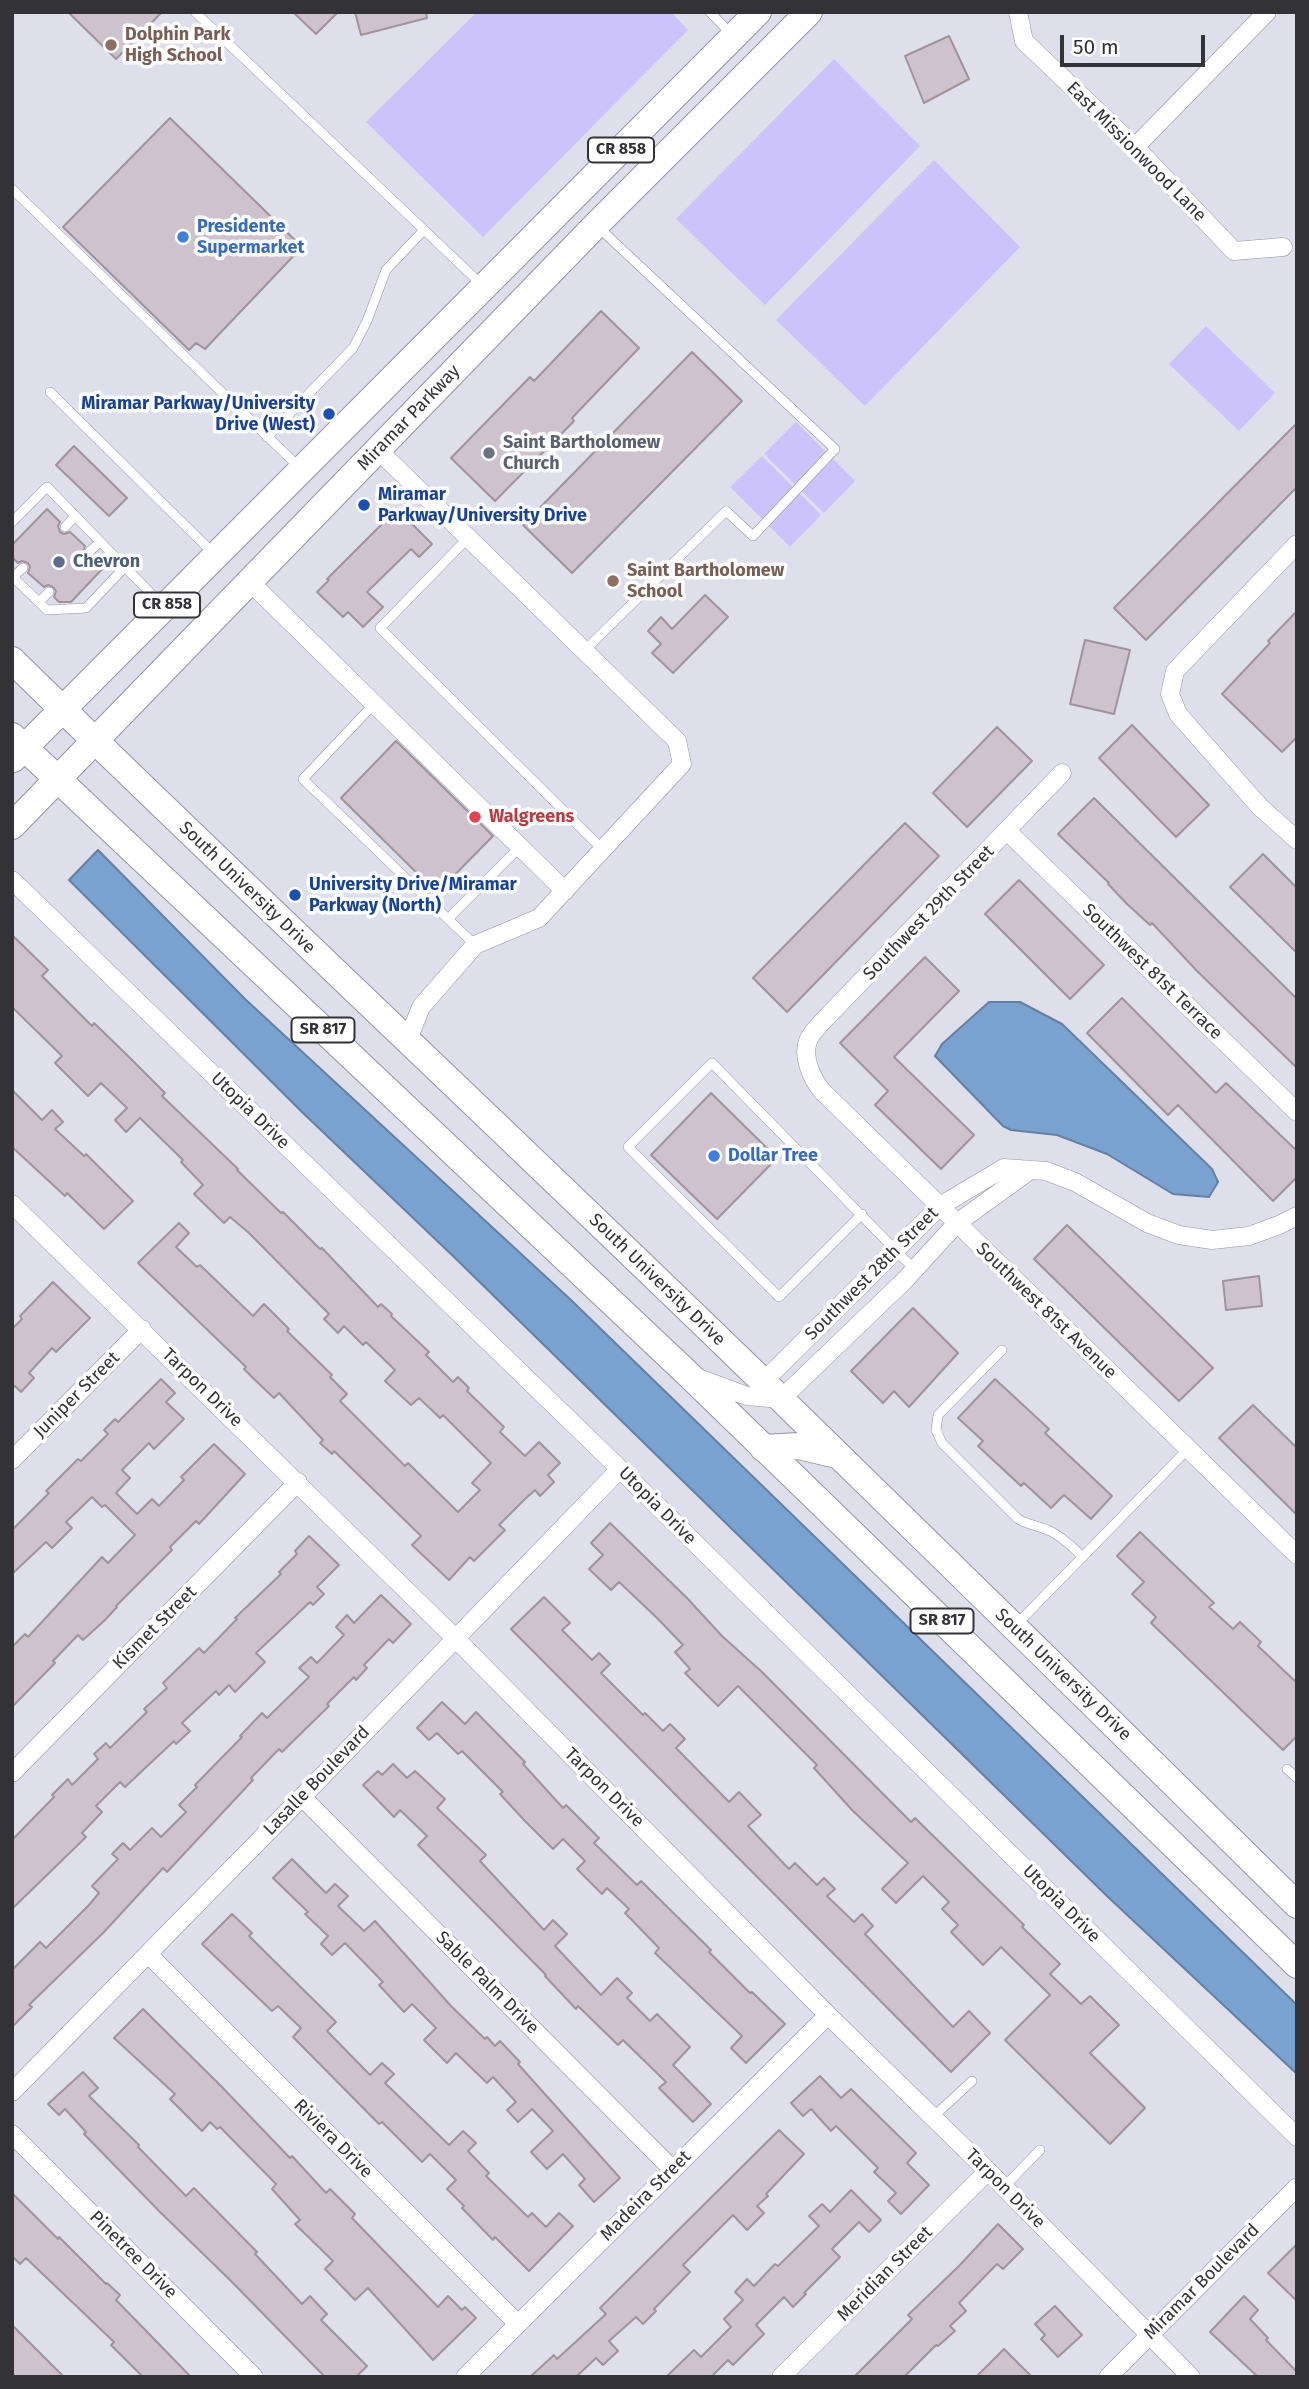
<!DOCTYPE html>
<html>
<head>
<meta charset="utf-8">
<style>
  body { margin:0 }
  #map { position:relative; width:1309px; height:2389px; overflow:hidden; background:#dfdeeb; font-family:"Fira Sans",sans-serif }
  canvas { display:block }
  .frame { position:absolute; inset:0; border:14px solid #323237; pointer-events:none }
  .scale { position:absolute; left:1060px; top:35px; width:145px; height:32px; box-sizing:border-box; border:4px solid #323237; border-top:0; padding-left:9px; font-size:21px; line-height:24px; white-space:nowrap; color:#323237; -webkit-text-stroke:5px #fff; paint-order:stroke }
</style>
</head>
<body>
<div id="map">
<canvas width="1309" height="2389"></canvas>
<div class="frame"></div>
<div class="scale">50 m</div>
</div>
<script>
const context = document.querySelector('canvas').getContext('2d');
context.lineJoin = 'round';
function paint(path, color) {
  context.fillStyle = color;
  context.fill(path, 'evenodd');
}
function stroke(path, color, width, dash) {
  context.strokeStyle = color;
  context.lineWidth = width;
  context.lineCap = dash ? 'butt' : 'round';
  context.setLineDash(dash || []);
  context.stroke(path);
}
function label(font, color, halo, rows, align = 'center') {
  context.font = font + ' "Fira Sans",sans-serif';
  context.lineWidth = 7;
  context.setLineDash([]);
  context.textBaseline = 'middle';
  context.strokeStyle = halo;
  context.fillStyle = color;
  for (const [text, x, y, turn = 0] of rows) {
    context.save();
    context.translate(x, y);
    context.rotate((+turn || 0) * Math.PI / 180);
    context.textAlign = isNaN(turn) ? turn : align;
    if (halo) context.strokeText(text, 0, 0);
    context.fillText(text, 0, 0);
    context.restore();
  }
}
const green = new Path2D(`
  M477,12H671L688,30L483,237L366,122Z
  M834,59L920,146L765,305L676,219Z
  M934,160L1020,247L865,406L776,320Z
  M1206,326L1275,393L1239,431L1169,364Z
  M796,422L855,481L824,513L764,454Z
  M762,456L821,515L790,547L730,487Z`);
const water = new Path2D(`
  M98,850L245,999L571,1300L1297,2005V2074L1108,1897L453,1256L303,1113L69,880Z
  M989,1002H1020L1062,1024L1212,1169L1218,1182L1209,1197L1173,1194L1107,1154L1057,1135L1011,1130L1003,1126L935,1056L942,1044Z`);
const building = new Path2D(`
  M68,12H162L116,59Z
  M293,12H338L316,34Z
  M355,12H426L427,18L361,35Z
  M949,36L969,79L924,103L905,56Z
  M170,118L302,247L205,349L196,343L189,350L63,227Z
  M601,311L639,348L572,418L574,421L495,501L451,458L530,377L534,381Z
  M692,352L742,401L572,573L523,525Z
  M1297,423V487L1146,640L1114,608Z
  M74,446L127,498L109,516L56,465Z
  M47,509L60,522L58,526L60,532L64,534L70,532L85,546L83,552L85,556L91,558L95,556L105,566L71,602H59L54,597L56,591L53,587L48,585L44,587L28,573L30,567L28,563L22,561L18,563L12,557V545Z
  M397,509L432,544L419,557L411,549L367,592L383,607L363,627L348,612L343,617L317,592L329,580L327,579Z
  M705,595L728,617L673,673L652,653L661,644L648,631L661,617L672,629Z
  M1297,611V737L1282,752L1222,694L1270,643L1268,641Z
  M1085,640L1130,650L1114,714L1070,704Z
  M1132,725L1209,805L1176,837L1099,758Z
  M997,727L1032,761L967,827L933,793Z
  M396,741L493,836L437,893L341,798Z
  M1094,798L1297,999V1068L1197,971L1152,923L1150,925L1127,904L1108,884L1109,883L1058,834Z
  M905,823L939,856L787,1012L753,978Z
  M1263,854L1297,888V953L1230,887Z
  M1019,880L1104,965L1070,999L985,914Z
  M12,935L48,970L42,976L92,1026L94,1023L128,1056L165,1093L162,1096L238,1169L237,1170L281,1213L283,1212L320,1249L322,1248L378,1307L381,1304L392,1314L391,1316L429,1352L426,1355L453,1382L458,1377L469,1388L467,1391L504,1427L500,1432L525,1456L539,1442L560,1463L548,1475L554,1482L540,1496L535,1490L524,1500L499,1525L505,1530L474,1561L470,1557L449,1580L412,1545L421,1536L334,1451L332,1454L320,1443L323,1440L279,1393L274,1398L255,1380L244,1369L246,1367L138,1263L179,1223L189,1233L176,1247L197,1267L200,1265L253,1316L264,1304L289,1329L287,1331L332,1375L330,1377L347,1394L340,1401L405,1466L408,1463L458,1512L480,1490L472,1483L491,1463L443,1415L440,1418L419,1398L411,1405L385,1381L395,1370L366,1342L363,1345L344,1326L338,1333L324,1319L329,1314L249,1233L230,1217L224,1223L194,1194L203,1185L181,1162L183,1160L140,1118L126,1132L115,1120L127,1108L101,1083L88,1096L55,1063L62,1056L12,1007Z
  M925,957L959,991L894,1057L974,1135L941,1169L875,1105L888,1091L840,1043Z
  M1122,998L1216,1093L1226,1083L1297,1151V1177L1273,1201L1178,1105L1168,1115L1087,1033Z
  M12,1090L42,1120L52,1110L63,1122L55,1129L84,1156L86,1154L133,1201L104,1229L67,1193L65,1196L12,1147Z
  M711,1093L777,1158L717,1219L651,1155Z
  M1067,1225L1213,1368L1179,1401L1034,1259Z
  M1259,1276L1262,1306L1226,1310L1223,1281Z
  M53,1282L90,1318L56,1352L52,1348L29,1373L34,1378L21,1392L15,1386L12,1389V1329L22,1319L20,1316Z
  M913,1308L958,1353L909,1407L894,1391L883,1403L851,1371Z
  M161,1379L175,1393L166,1402L184,1419L154,1449L149,1443L122,1470L130,1478L116,1493L137,1514L152,1499L159,1506L184,1480L181,1477L214,1444L245,1474L199,1524L196,1521L170,1547L172,1550L116,1606L117,1607L104,1621L83,1640L78,1635L53,1661L55,1663L12,1707V1647L25,1634L28,1637L102,1557L108,1563L135,1535L105,1505L102,1507L92,1497L66,1522L72,1528L52,1548L46,1542L12,1574V1530L49,1493L46,1491L78,1459L81,1461L108,1434L104,1430L115,1419L118,1422Z
  M995,1379L1049,1429L1045,1433L1112,1496L1091,1519L1064,1495L1051,1508L1024,1483L1021,1486L978,1446L983,1441L958,1418Z
  M1253,1405L1297,1448V1515L1219,1438Z
  M610,1523L687,1598L722,1636L762,1672L911,1822L915,1818L1024,1925L1022,1927L1060,1964L1050,1974L1081,2004L1090,1996L1119,2025L1090,2053L1145,2108L1110,2144L1005,2040L1050,1995L1001,1947L983,1965L951,1932L958,1925L942,1909L949,1902L923,1876L896,1903L882,1889L908,1863L852,1810L814,1768L817,1765L738,1686L718,1706L685,1673L690,1669L675,1652L683,1645L656,1617L619,1582L611,1590L589,1569L603,1555L591,1543Z
  M1140,1532L1214,1603L1209,1607L1233,1629L1240,1622L1261,1642L1258,1646L1297,1683V1736L1283,1750L1151,1623L1156,1617L1132,1594L1144,1582L1117,1556Z
  M309,1536L339,1565L317,1587L324,1594L313,1605L310,1602L256,1653L265,1662L235,1692L229,1685L219,1695L216,1691L182,1723L190,1731L176,1744L174,1741L125,1787L120,1782L96,1806L102,1812L82,1833L86,1837L12,1909V1840L54,1797L52,1795L68,1779L72,1785L98,1759L94,1754L106,1743L110,1748L147,1712L144,1709L167,1688L163,1683L199,1648L204,1653L237,1619L235,1618L281,1574L279,1572L297,1554L295,1551Z
  M381,1595L411,1624L393,1643L389,1639L364,1665L367,1668L356,1680L354,1677L327,1704L329,1706L282,1752L279,1749L251,1778L253,1780L181,1857L167,1872L163,1868L104,1932L29,2005L32,2007L12,2027V1970L40,1942L46,1948L89,1905L99,1893L92,1886L118,1859L112,1854L123,1843L130,1850L152,1828L161,1837L186,1812L179,1805L197,1787L195,1785L242,1737L240,1736L262,1713L267,1718L309,1677L299,1668L311,1657L317,1663L344,1635L336,1627L347,1615L354,1623Z
  M544,1597L570,1623L562,1630L592,1660L599,1653L610,1664L601,1673L643,1715L645,1713L663,1731L670,1724L685,1739L676,1748L729,1802L739,1792L761,1815L748,1826L789,1869L795,1863L817,1885L824,1878L835,1889L827,1896L854,1922L862,1914L873,1926L865,1934L953,2027L969,2011L990,2033L951,2072L511,1629Z
  M442,1702L465,1724L476,1712L525,1762L523,1764L563,1808L566,1805L599,1838L594,1843L637,1885L641,1881L711,1950L709,1952L750,1993L752,1992L785,2024L746,2063L731,2048L742,2036L655,1953L659,1948L625,1913L629,1909L607,1888L602,1894L577,1869L585,1861L563,1839L553,1849L524,1820L500,1794L503,1792L462,1751L458,1754L437,1733L429,1740L417,1728Z
  M393,1764L407,1778L415,1771L445,1799L437,1808L486,1855L480,1861L544,1930L553,1920L567,1934L555,1946L601,1995L617,1978L632,1993L627,1998L650,2021L657,2014L690,2047L673,2065L711,2104L693,2122L659,2088L666,2082L623,2040L618,2045L578,2006L576,2009L545,1976L546,1975L418,1845L427,1836L400,1810L394,1817L363,1785L378,1771L382,1775Z
  M292,1859L326,1893L335,1884L348,1896L338,1906L364,1931L375,1921L451,2006L485,2039L487,2037L495,2046L500,2041L520,2062L518,2064L620,2178L594,2202L579,2185L585,2179L563,2154L547,2169L531,2152L553,2131L532,2109L518,2122L507,2110L516,2102L493,2077L487,2083L456,2053L447,2063L424,2040L436,2028L412,2004L404,2012L379,1985L383,1982L345,1943L332,1955L321,1944L328,1936L305,1914L308,1912L273,1878Z
  M232,1914L252,1933L249,1936L336,2022L327,2031L370,2075L382,2063L394,2074L385,2083L449,2145L463,2131L476,2143L468,2151L489,2173L486,2176L528,2217L532,2213L546,2227L559,2213L573,2226L529,2271L495,2237L493,2240L462,2208L464,2206L447,2189L456,2180L430,2154L422,2162L382,2122L379,2124L293,2037L301,2028L278,2006L272,2011L202,1944Z
  M143,2009L220,2085L290,2158L292,2156L326,2193L330,2189L355,2214L352,2218L438,2307L448,2296L462,2310L465,2307L476,2318L433,2360L368,2288L355,2300L325,2269L333,2261L295,2224L300,2220L272,2189L276,2184L220,2127L217,2129L210,2122L202,2131L170,2099L175,2094L114,2038Z
  M83,2072L98,2088L89,2096L139,2145L138,2147L186,2196L194,2188L257,2252L255,2254L302,2304L310,2296L327,2314L321,2320L367,2366L356,2377H325L230,2280L160,2212L84,2134L86,2132L65,2109L59,2115L48,2104Z
  M820,2076L841,2098L851,2089L916,2153L907,2163L929,2185L901,2214L888,2201L896,2193L874,2172L878,2168L836,2126L831,2131L811,2109L803,2116L791,2103Z
  M779,2130L804,2154L766,2194L768,2196L757,2206L764,2213L747,2230L733,2215L683,2265L690,2272L654,2309L656,2311L643,2324L636,2317L609,2341L618,2351L603,2365L596,2358L576,2377H530L554,2355L557,2359L606,2314L600,2308Z
  M851,2190L881,2220L869,2232L859,2222L832,2249L840,2257L804,2293L806,2294L793,2307L784,2297L756,2325L764,2334L733,2365L728,2360L711,2377H666L694,2350L701,2357L731,2327L724,2319L743,2300L735,2292L747,2279L754,2286L775,2264L778,2266L819,2226L809,2216L822,2204L830,2212Z
  M12,2193L58,2239L59,2237L106,2284L107,2283L120,2295L116,2300L191,2377H143L111,2345L114,2342L26,2258L20,2264L12,2256Z
  M998,2224L1023,2249L1003,2269L997,2264L959,2303L966,2311L950,2326L955,2331L938,2346L936,2345L904,2377H854L912,2319L908,2315L959,2266Z
  M1297,2244V2301L1268,2273Z
  M1244,2296L1258,2310L1250,2319L1268,2338L1266,2340L1297,2372V2377H1258L1210,2332Z
  M1055,2306L1082,2335L1058,2357L1041,2339L1045,2335L1035,2324Z
  M12,2325L64,2377H12Z
  M1004,2349L1032,2377H976Z`);
const service = new Path2D(`
  M195,12L483,286
  M710,12L730,33
  M12,189L300,468
  M50,392L215,555
  M267,437L353,348L367,321L386,270L424,230
  M12,522L47,487L163,606
  M65,527L75,516
  M468,538L380,628L603,850
  M90,551L100,542
  M12,576L47,610L86,608L125,567
  M13,577L23,568
  M39,602L49,592
  M584,651L726,511L753,536L835,449L597,226
  M374,704L303,779L475,945
  M448,919L521,846
  M862,1214L779,1297L628,1147L712,1063L915,1270
  M1002,1350L938,1415L936,1430L942,1443L1018,1519C1028,1525 1040,1526 1050,1531C1063,1537 1072,1547 1083,1557
  M1015,1626L1188,1449
  M1287,1769L1297,1778
  M933,2117L972,2081
  M1004,2187L1040,2150`);
const minor = new Path2D(`
  M1018,12L1024,41L1135,147L1234,251L1283,247
  M1135,147L1267,12
  M378,450L677,741L682,764L539,918L475,945L421,1007L407,1042
  M1297,544L1175,671L1170,694L1178,714L1260,807L1297,840
  M249,581L565,891
  M1062,773L822,1022C818,1027 810,1034 808,1041C802,1057 812,1079 822,1091L1297,1555
  M1008,832L1297,1112
  M12,880L620,1469L1297,2137
  M12,1204L455,1638L828,2015L988,2171L1191,2377
  M698,1378L747,1396L781,1399L905,1280L957,1223L1029,1171
  M763,1382L940,1206L1004,1168L1046,1171L1075,1182L1147,1223L1179,1235L1212,1240L1249,1236L1279,1225L1297,1216
  M12,1460L142,1329
  M12,1773L298,1482
  M302,1797L672,2169
  M148,1954L518,2324
  M12,2092L302,1797L620,1469
  M12,2134L254,2377
  M465,2377L828,2015
  M781,2377L988,2171
  M1108,2377L1297,2187`);
const primary = new Path2D(`
  M12,660C267,909 528,1153 783,1401C955,1568 1126,1737 1297,1905
  M12,736L689,1375L1297,1965
  M13,759L758,12
  M12,826L596,225L809,12
  M763,1448L799,1446L837,1455`);
const markers = [
  [111,45,7,"#8d6e63"],
  [183,237,7,"#3f7fe0"],
  [329,414,7,"#1a4fb4"],
  [489,453,7,"#6b7280"],
  [364,505,7,"#1a4fb4"],
  [59,562,7,"#5c6f8a"],
  [613,581,7,"#8d6e63"],
  [475,817,7,"#e0444e"],
  [295,895,7,"#1a4fb4"],
  [714,1156,7,"#3f7fe0"]
];
const shields = [
  [621,150,66],
  [167,605,66],
  [323,1030,63],
  [942,1621,63]
];
const shieldNames = [
  ["CR 858",621,150],
  ["CR 858",167,605],
  ["SR 817",323,1030],
  ["SR 817",942,1621]
];
const educationNames = [
  ["Dolphin Park",125,35],
  ["High School",125,56],
  ["Saint Bartholomew",627,571],
  ["School",627,592]
];
const streetNames = [
  ["East Missionwood Lane",1136,152,45],
  ["Miramar Parkway",409,418,-46],
  ["South University Drive",247,888,44],
  ["Southwest 29th Street",929,913,-46],
  ["Southwest 81st Terrace",1152,972,44],
  ["Utopia Drive",250,1111,44],
  ["Southwest 28th Street",872,1274,-45],
  ["South University Drive",657,1280,44],
  ["Southwest 81st Avenue",1046,1311,44],
  ["Tarpon Drive",202,1388,44],
  ["Juniper Street",77,1395,-45],
  ["Utopia Drive",657,1506,45],
  ["Kismet Street",155,1628,-45],
  ["South University Drive",1063,1675,44],
  ["Lasalle Boulevard",317,1781,-46],
  ["Tarpon Drive",604,1788,45],
  ["Utopia Drive",1061,1904,45],
  ["Sable Palm Drive",487,1983,45],
  ["Riviera Drive",333,2139,45],
  ["Tarpon Drive",1005,2189,45],
  ["Madeira Street",646,2196,-45],
  ["Pinetree Drive",133,2255,45],
  ["Meridian Street",885,2274,-45],
  ["Miramar Boulevard",1202,2282,-45]
];
const shopNames = [
  ["Presidente",197,227],
  ["Supermarket",197,248],
  ["Dollar Tree",728,1156]
];
const transitNames = [
  ["Miramar Parkway/University",315,404,"right"],
  ["Drive (West)",315,425,"right"],
  ["Miramar",378,495],
  ["Parkway/University Drive",378,516],
  ["University Drive/Miramar",309,885],
  ["Parkway (North)",309,906]
];
const worshipNames = [
  ["Saint Bartholomew",503,443],
  ["Church",503,464]
];
const serviceNames = [
  ["Chevron",73,562]
];
const healthNames = [
  ["Walgreens",489,817]
];
paint(green, '#ccc3fc');
paint(water, '#79a2d0');
stroke(water, '#6480a2', 2);
paint(building, '#cec2cc');
stroke(building, '#9f939c', 2);
stroke(service, '#9694a1', 10);
stroke(minor, '#9694a1', 19);
stroke(primary, '#9694a1', 28);
stroke(service, '#fff', 9);
stroke(minor, '#fff', 18);
stroke(primary, '#fff', 26);
for (const [x, y, r, color] of markers) {
  const dot = new Path2D();
  dot.arc(x, y, r, 0, 2 * Math.PI);
  context.fillStyle = color;
  context.fill(dot);
  stroke(dot, '#fff', 2.5);
}
for (const [x, y, w] of shields) {
  const box = new Path2D();
  box.roundRect(x - w / 2, y - 12.5, w, 25, 5);
  context.fillStyle = '#fff';
  context.fill(box);
  stroke(box, '#323237', 2);
}
label('bold 16px', '#323237', null, shieldNames);
label('bold 18px', '#785e54', '#fff', educationNames, 'left');
label('18px', '#323237', '#fff', streetNames);
label('bold 18px', '#366cbe', '#fff', shopNames, 'left');
label('bold 18px', '#164399', '#fff', transitNames, 'left');
label('bold 18px', '#5b616d', '#fff', worshipNames, 'left');
label('bold 18px', '#4e5e75', '#fff', serviceNames, 'left');
label('bold 18px', '#be3a42', '#fff', healthNames, 'left');
</script>
</body>
</html>
